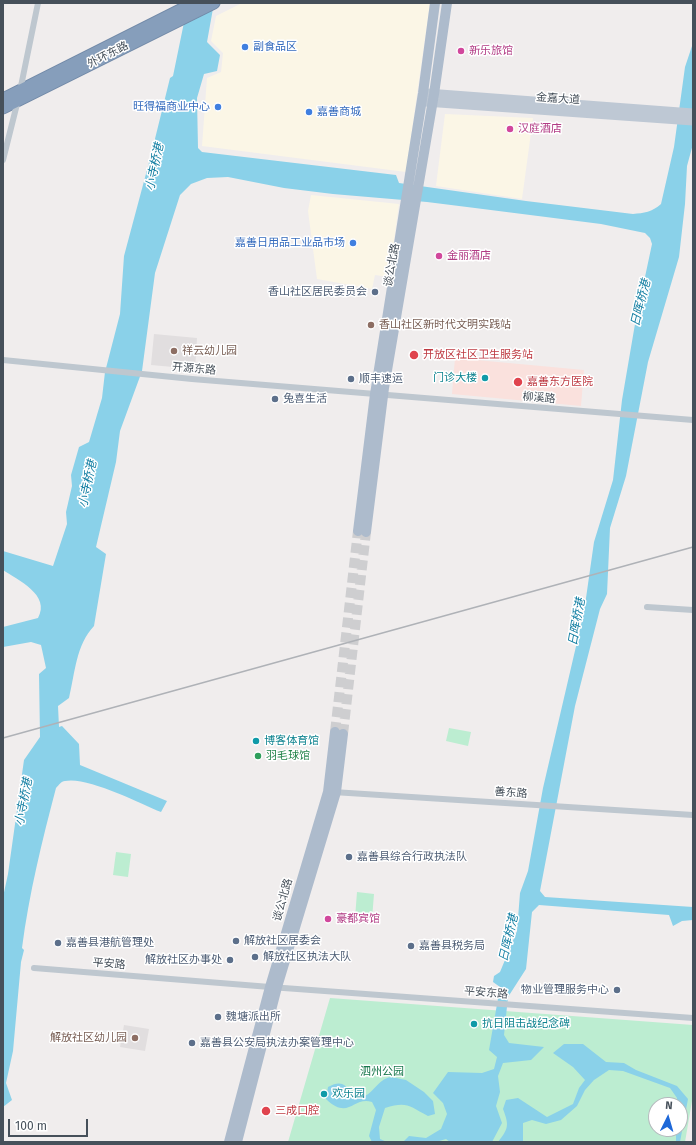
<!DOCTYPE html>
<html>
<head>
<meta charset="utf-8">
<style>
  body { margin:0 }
  #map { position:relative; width:696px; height:1145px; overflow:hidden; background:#f0eded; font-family:"Fira Sans",sans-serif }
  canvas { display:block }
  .frame { position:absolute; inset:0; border:4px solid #46505a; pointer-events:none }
  .north { position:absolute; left:648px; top:1097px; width:40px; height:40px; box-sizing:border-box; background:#fff; border:1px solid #b5b9bd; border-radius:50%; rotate:5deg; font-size:11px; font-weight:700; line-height:16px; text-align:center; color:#46505a }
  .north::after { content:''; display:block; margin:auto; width:14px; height:18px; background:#1e68d8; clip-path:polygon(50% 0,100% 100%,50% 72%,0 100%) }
  .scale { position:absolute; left:8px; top:1119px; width:80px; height:18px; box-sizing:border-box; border:2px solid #46505a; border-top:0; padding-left:5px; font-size:12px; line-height:14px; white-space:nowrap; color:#46505a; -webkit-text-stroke:3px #fff; paint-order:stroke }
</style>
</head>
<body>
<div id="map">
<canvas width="696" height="1145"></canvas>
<div class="frame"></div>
<div class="north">N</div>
<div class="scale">100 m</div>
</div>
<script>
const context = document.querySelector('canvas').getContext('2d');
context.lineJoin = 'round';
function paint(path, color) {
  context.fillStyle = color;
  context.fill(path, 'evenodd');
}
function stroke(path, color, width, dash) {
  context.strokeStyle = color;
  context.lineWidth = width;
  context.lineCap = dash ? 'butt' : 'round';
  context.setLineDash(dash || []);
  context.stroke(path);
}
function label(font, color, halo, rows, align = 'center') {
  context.font = font + ' "Fira Sans","Noto Sans SC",sans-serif';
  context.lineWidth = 3;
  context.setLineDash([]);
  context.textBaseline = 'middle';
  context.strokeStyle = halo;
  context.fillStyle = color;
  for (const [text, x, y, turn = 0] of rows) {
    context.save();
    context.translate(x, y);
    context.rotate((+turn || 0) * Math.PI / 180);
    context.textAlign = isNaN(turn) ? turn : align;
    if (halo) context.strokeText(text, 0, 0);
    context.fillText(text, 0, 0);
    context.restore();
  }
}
const commercial = new Path2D(`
  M242,3H430L406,172L202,146L207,78L221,72L223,53L211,41L216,16Z
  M445,114L533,118L522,199L436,186Z
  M311,195L399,204L389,277L375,275L372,289L317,279L308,211Z`);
const education = new Path2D(`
  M154,334L197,338L195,369L151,365Z
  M124,1025L149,1029L145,1051L120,1047Z`);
const medical = new Path2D(`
  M455,358L584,370L581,406L452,394Z`);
const green = new Path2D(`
  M449,728L471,732L468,746L446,741Z
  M116,852L131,854L128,877L113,875Z
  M357,892L374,894L372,919L355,918Z
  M330,998L693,1025V1095L685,1142H288ZM656,1105H680V1129H656Z`);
const water = new Path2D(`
  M188,3H214L207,42L220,55L217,71L204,74L197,98L198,148L202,152L396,175L399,183L526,201L633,214C644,213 652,212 661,204L674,147L685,67L693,43V144L687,166L685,204L679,257L648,362L626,476L610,528L607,594L600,609L575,706L540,891L545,897L693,907V920L682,921L673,926L669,915L539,905L532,912L526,969L508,997L504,1035L509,1043L544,1047L531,1060L503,1063L498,1076L500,1092L496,1106L502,1123L492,1142H450L446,1139L436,1142H403L409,1136L426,1138L441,1129L447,1114L443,1103L433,1093L448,1072L482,1073L494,1069L497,1057L489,1050L500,987L493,982L494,976L500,972L517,931L520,893L528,871L543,788L584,612L594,542L613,480L622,400L635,324L652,244L650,238L645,233L601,224L475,208L427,202L333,194L284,188L228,177L207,178L191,184L180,195L155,273L142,371L120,431L116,462L96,547L106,554L94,626C76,645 75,673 69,698L58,706L59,727L62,726L79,744L80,765L167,801L161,812C140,803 86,776 65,781C61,781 59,785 56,788C42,841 29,894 22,948L24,950L21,962L13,1051L6,1083L12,1100L3,1107V897L8,874L24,760L40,737L39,674L46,668L41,645L31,642L3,647V627L38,618C51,595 18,580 3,570V551L53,566L67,524L66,512L72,486L71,475L79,447L89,442L102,398L105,372L120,314L124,256L151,155L170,78L173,76Z
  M564,1044H583L606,1062L624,1063L636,1070L677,1086L688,1099L680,1142H676V1129H680V1105H677V1098L670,1088L623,1071L609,1070L594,1080L585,1090L577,1106L561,1120L546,1124L532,1120L523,1123V1142H498C509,1128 509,1125 503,1109L506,1100L518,1098L547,1117L573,1104L579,1088L585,1080L573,1067L553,1053Z
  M391,1077L406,1080L424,1092L433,1101L435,1114L428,1116C409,1106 407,1101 385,1108L379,1127L380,1139L387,1142H372L369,1136L376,1110L372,1102C353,1096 349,1121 326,1099L328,1087C349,1075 347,1097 360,1097C372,1097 377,1079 391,1077Z`);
const primaryTunnel = new Path2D(`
  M335,732L358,531
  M343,734L366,532`);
const street = new Path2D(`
  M20,91L38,3
  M3,160L18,100
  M3,360L192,379L693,420
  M647,607L693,610
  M333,792L693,815
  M34,968L270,987L693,1018`);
const secondary = new Path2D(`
  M427,93L693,113
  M425,102L693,121`);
const primary = new Path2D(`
  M358,531L375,394L423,93L435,3
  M366,532L384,388L434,94L447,3
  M229,1142L270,987L328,792L335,732
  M237,1142L277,987L336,792L343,734`);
const highway = new Path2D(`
  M3,99L194,3
  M3,108L214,3`);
const rail = new Path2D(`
  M3,738L693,547`);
const markers = [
  [245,47,4,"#3f7fe0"],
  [461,51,4,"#d1479c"],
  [218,107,4,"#3f7fe0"],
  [309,112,4,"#3f7fe0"],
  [510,129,4,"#d1479c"],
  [353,243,4,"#3f7fe0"],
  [439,256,4,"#d1479c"],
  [375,292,4,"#5c6f8a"],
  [371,325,4,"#8d6e63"],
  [174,351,4,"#8d6e63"],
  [414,355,5,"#e0444e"],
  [485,378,4,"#0f9aa8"],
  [351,379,4,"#5c6f8a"],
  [518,382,5,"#e0444e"],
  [275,399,4,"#5c6f8a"],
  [256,741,4,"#0f9aa8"],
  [258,756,4,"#2e9e5b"],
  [349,857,4,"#5c6f8a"],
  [328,919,4,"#d1479c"],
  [236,941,4,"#5c6f8a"],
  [58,943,4,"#5c6f8a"],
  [411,946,4,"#5c6f8a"],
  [255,957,4,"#5c6f8a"],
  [230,960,4,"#5c6f8a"],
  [617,990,4,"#5c6f8a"],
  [218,1017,4,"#5c6f8a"],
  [474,1024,4,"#0f9aa8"],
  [135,1038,4,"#8d6e63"],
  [192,1043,4,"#5c6f8a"],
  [324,1094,4,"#0f9aa8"],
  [266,1111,5,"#e0444e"]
];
const shopNames = [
  ["副食品区",253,47],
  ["旺得福商业中心",210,107,"right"],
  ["嘉善商城",317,112],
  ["嘉善日用品工业品市场",345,243,"right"]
];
const hotelNames = [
  ["新乐旅馆",469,51],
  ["汉庭酒店",518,129],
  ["金丽酒店",447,256],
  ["豪都宾馆",336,919]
];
const streetNames = [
  ["外环东路",108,55,-27],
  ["金嘉大道",558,99,4],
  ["谈公北路",392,265,-80],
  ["开源东路",194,369,5],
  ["柳溪路",539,398,5],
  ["善东路",511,793,4],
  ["谈公北路",283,900,-74],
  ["平安路",109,964,5],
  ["平安东路",486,993,5]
];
const serviceNames = [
  ["香山社区居民委员会",367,292,"right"],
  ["顺丰速运",359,379],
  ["兔喜生活",283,399],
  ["嘉善县综合行政执法队",357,857],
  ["解放社区居委会",244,941],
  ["嘉善县港航管理处",66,943],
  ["嘉善县税务局",419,946],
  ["解放社区执法大队",263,957],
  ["解放社区办事处",222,960,"right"],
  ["物业管理服务中心",609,990,"right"],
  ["魏塘派出所",226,1017],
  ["嘉善县公安局执法办案管理中心",200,1043]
];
const educationNames = [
  ["香山社区新时代文明实践站",379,325],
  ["祥云幼儿园",182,351],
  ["解放社区幼儿园",127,1038,"right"]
];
const healthNames = [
  ["开放区社区卫生服务站",423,355],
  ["嘉善东方医院",527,382],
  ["三成口腔",275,1111]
];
const cultureNames = [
  ["门诊大楼",477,378,"right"],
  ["博客体育馆",264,741],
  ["抗日阻击战纪念碑",482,1024],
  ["欢乐园",332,1094]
];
const leisureNames = [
  ["羽毛球馆",266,756]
];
const parkNames = [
  ["泗州公园",382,1072]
];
const waterNames = [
  ["小寺桥港",155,167,-78],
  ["日晖桥港",641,303,-76],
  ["小寺桥港",88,484,-78],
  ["日晖桥港",577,622,-80],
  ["小寺桥港",24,802,-79],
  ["日晖桥港",509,938,-77]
];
paint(commercial, '#fbf6e6');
paint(education, '#e1dedf');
paint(medical, '#fae1dd');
paint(green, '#bcedd1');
paint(water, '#8ad1e9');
stroke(primaryTunnel, '#ceced0', 10, [10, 5]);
stroke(highway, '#7189a7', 13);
stroke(street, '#bec7cf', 6);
stroke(secondary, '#bec8d4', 9);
stroke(primary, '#adbbcc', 10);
stroke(highway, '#869ebb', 11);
stroke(rail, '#afb2b7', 1.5);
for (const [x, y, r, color] of markers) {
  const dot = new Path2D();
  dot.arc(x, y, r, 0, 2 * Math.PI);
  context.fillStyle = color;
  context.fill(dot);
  stroke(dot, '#fff', 1.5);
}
label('11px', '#366cbe', '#fff', shopNames, 'left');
label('11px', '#b23c85', '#fff', hotelNames, 'left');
label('11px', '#46505a', '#fff', streetNames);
label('11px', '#4e5e75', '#fff', serviceNames, 'left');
label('11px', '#785e54', '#fff', educationNames, 'left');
label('11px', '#be3a42', '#fff', healthNames, 'left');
label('11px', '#0d838f', '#fff', cultureNames, 'left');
label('11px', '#27864d', '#fff', leisureNames, 'left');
label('11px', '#19784d', '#fff', parkNames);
label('italic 12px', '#117ea2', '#fff', waterNames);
</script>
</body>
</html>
